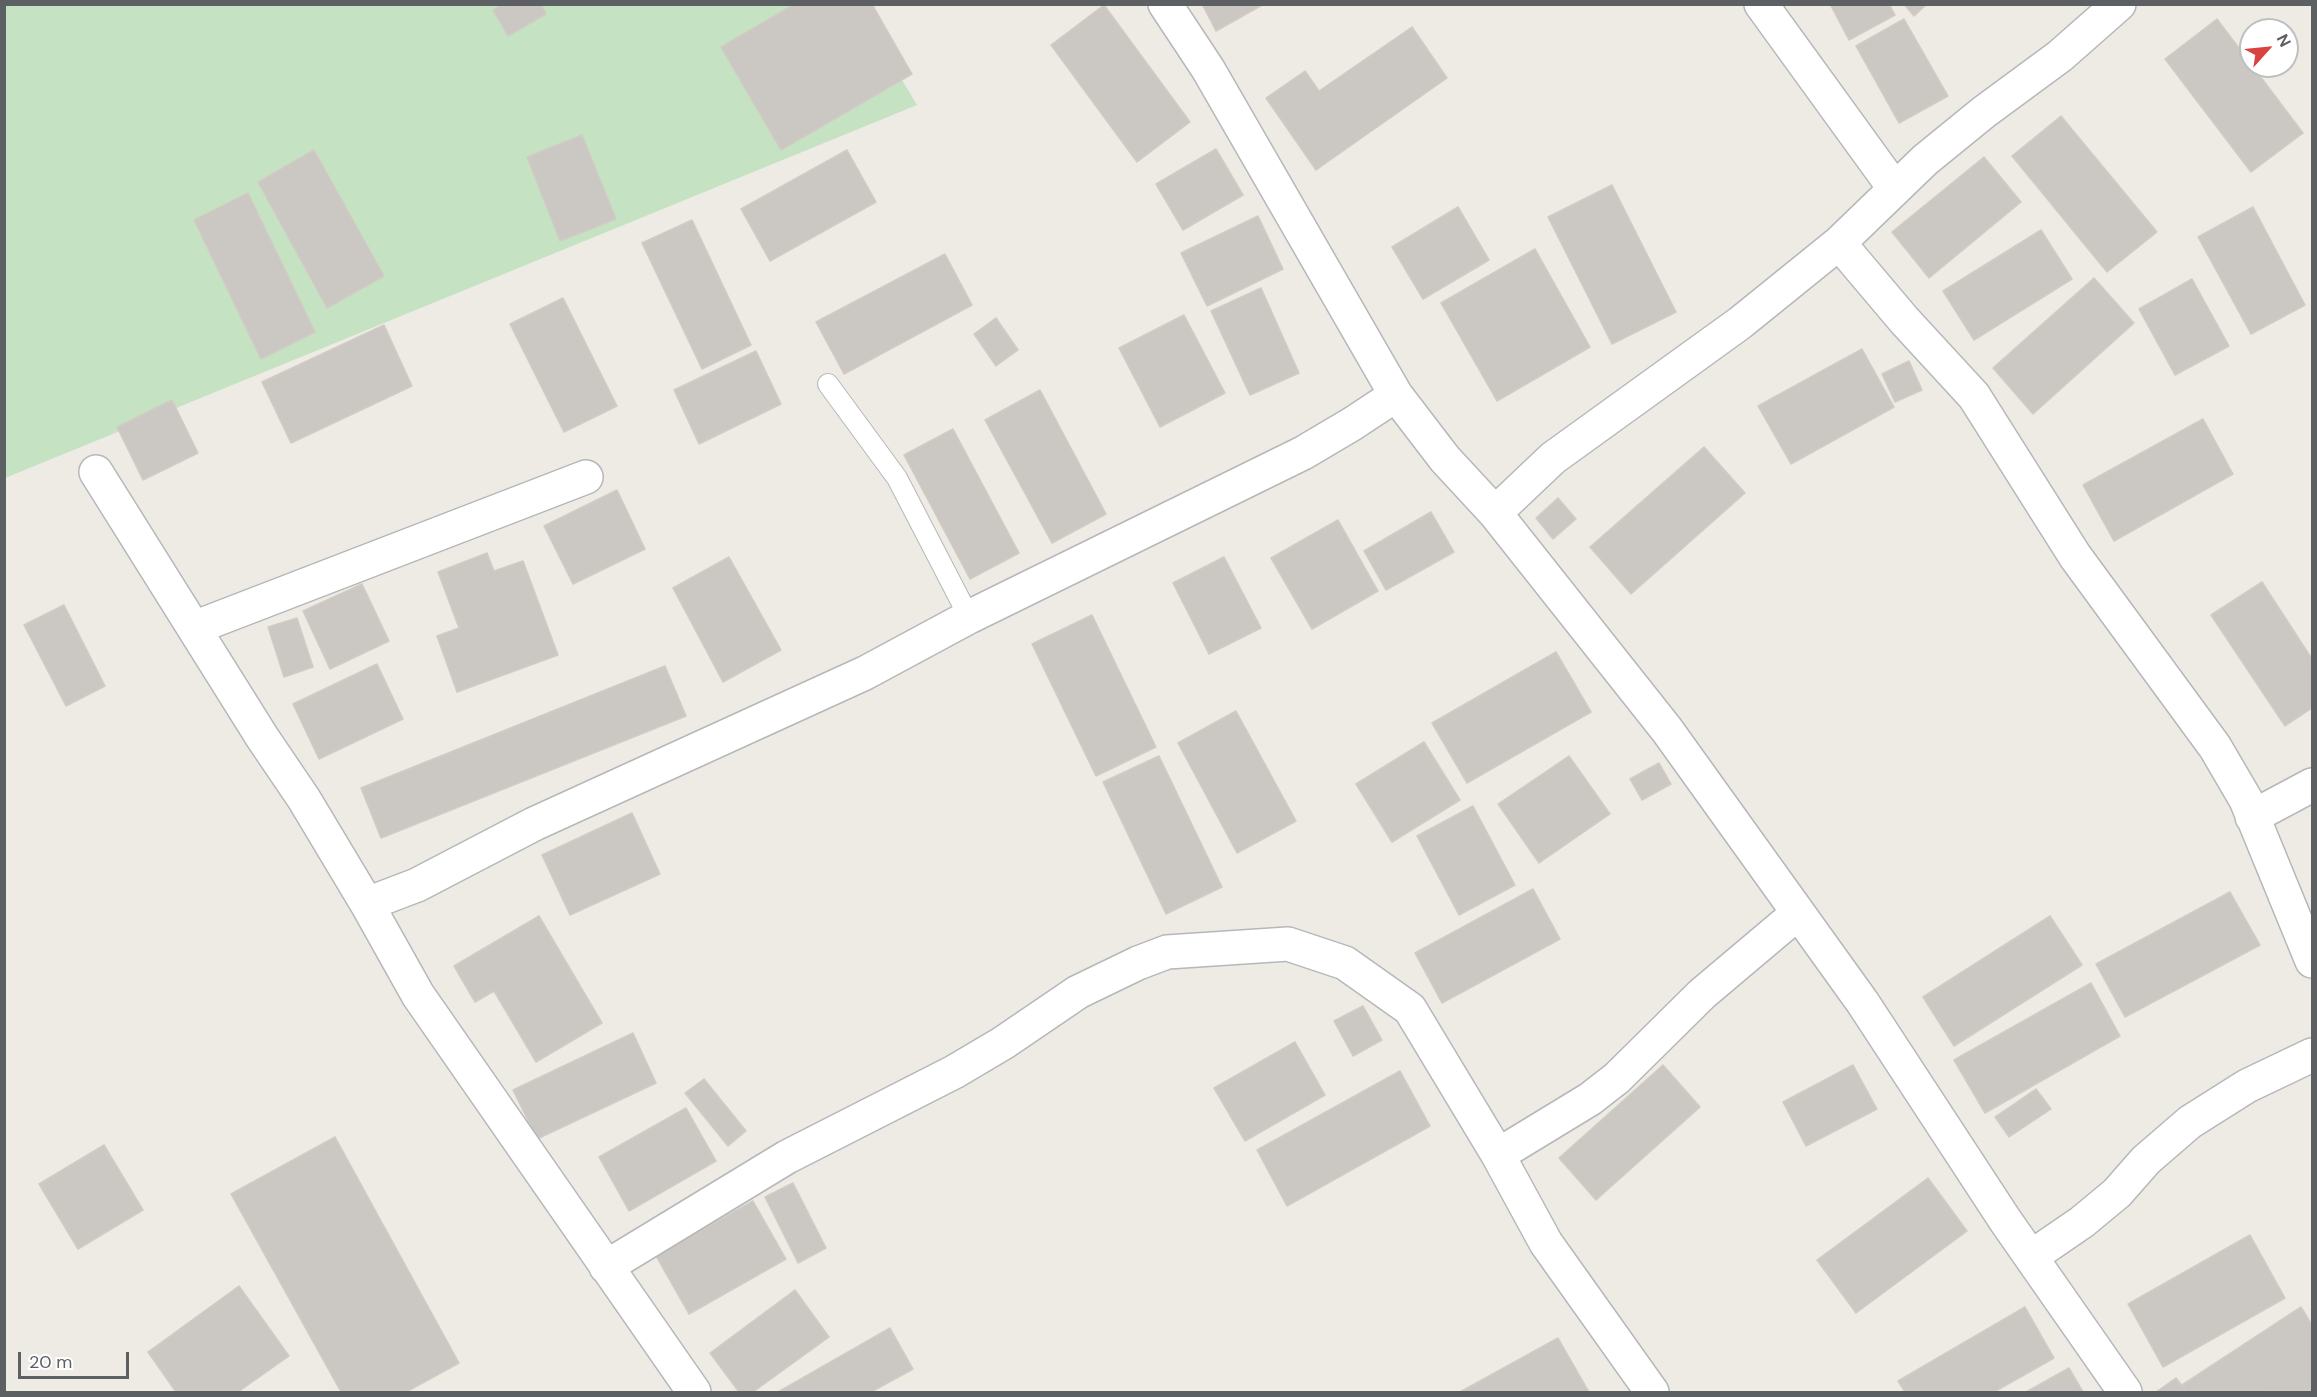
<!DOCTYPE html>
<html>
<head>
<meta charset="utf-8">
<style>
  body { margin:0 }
  #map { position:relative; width:2317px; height:1397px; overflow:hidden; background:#edebe4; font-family:"DM Sans",sans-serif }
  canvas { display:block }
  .frame { position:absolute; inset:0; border:6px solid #5c6063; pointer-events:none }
  .north { position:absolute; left:2239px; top:18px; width:60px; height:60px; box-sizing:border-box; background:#fff; border:2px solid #bebfc1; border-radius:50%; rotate:63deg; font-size:16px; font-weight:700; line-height:24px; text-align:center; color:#5c6063 }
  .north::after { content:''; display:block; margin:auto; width:21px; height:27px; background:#d84240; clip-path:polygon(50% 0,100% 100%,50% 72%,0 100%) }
  .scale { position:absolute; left:18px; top:1352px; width:111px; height:27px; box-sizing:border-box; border:3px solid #5c6063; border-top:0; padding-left:8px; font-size:18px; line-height:21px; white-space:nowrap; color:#5c6063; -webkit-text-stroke:4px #fff; paint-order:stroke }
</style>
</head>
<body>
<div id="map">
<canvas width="2317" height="1397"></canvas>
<div class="frame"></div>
<div class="north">N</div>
<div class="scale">20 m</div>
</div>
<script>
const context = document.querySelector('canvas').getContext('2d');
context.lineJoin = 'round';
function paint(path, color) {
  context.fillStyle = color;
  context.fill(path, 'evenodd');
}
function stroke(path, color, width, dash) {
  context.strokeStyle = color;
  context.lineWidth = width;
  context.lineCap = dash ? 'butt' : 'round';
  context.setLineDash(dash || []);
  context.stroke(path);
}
const green = new Path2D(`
  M5,5H857L917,105L5,478Z`);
const building = new Path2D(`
  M502,4H541L546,14L508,36L493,10Z
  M795,4H872L912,74L781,150L721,47Z
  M1202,4H1264L1216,31Z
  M1830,4H1889L1895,15L1849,40Z
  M1904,4H1927L1914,16Z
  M1104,5L1190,122L1137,162L1051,45Z
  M1904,19L1948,96L1899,123L1856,46Z
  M2217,19L2303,133L2251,172L2165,59Z
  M1412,27L1447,78L1316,170L1266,98L1305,71L1319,91Z
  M2061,116L2157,232L2107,272L2012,156Z
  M582,135L616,219L560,241L527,157Z
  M1216,149L1243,195L1183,230L1156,184Z
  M314,150L384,276L327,308L258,182Z
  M847,150L876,202L770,261L741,209Z
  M1984,157L2021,202L1929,278L1892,232Z
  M1612,185L1676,312L1612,344L1548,217Z
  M248,193L315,332L261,359L194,220Z
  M1458,207L1489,260L1423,299L1392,247Z
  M2253,207L2305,305L2251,334L2198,237Z
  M1258,216L1283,269L1207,306L1181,253Z
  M692,220L751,345L702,369L642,243Z
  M2041,230L2072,279L1974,340L1943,291Z
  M1535,249L1590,347L1497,401L1441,303Z
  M945,254L972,305L844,374L816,322Z
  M2094,278L2134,323L2033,414L1993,368Z
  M2192,279L2229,346L2175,375L2139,309Z
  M1261,288L1299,373L1250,395L1211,311Z
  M563,298L617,406L564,432L510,324Z
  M1184,315L1225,393L1160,427L1119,348Z
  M996,318L1018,350L996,366L974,334Z
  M384,325L412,386L291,443L262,382Z
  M1862,349L1894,407L1791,464L1758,406Z
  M756,351L781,404L699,444L674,390Z
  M1909,361L1922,390L1895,402L1882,374Z
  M1040,390L1106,514L1052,543L985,420Z
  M172,400L198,453L143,480L117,427Z
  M2203,419L2233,474L2114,541L2083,485Z
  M953,429L1019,553L970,579L904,455Z
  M1704,447L1745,493L1631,594L1590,547Z
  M617,490L645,549L573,584L544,526Z
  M1558,498L1576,519L1553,539L1536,518Z
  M1431,512L1454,552L1386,590L1364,551Z
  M1338,520L1378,591L1312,629L1271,558Z
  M487,553L494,571L523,561L558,655L457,692L437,636L459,628L438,572Z
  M729,557L781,650L723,682L673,588Z
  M1224,557L1261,628L1209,654L1173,583Z
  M2262,582L2312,659V708L2285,726L2211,615Z
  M362,584L389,641L330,669L303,611Z
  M64,605L105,686L66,706L24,625Z
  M1092,615L1156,747L1096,776L1032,644Z
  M297,618L313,667L284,677L268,627Z
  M1556,652L1591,712L1467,783L1432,723Z
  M377,664L403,719L319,759L293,704Z
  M665,666L686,716L381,838L361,788Z
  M1236,711L1296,821L1237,853L1178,743Z
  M1424,742L1460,800L1392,842L1356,784Z
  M1159,756L1222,887L1166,914L1103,782Z
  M1569,756L1610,814L1539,863L1498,804Z
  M1659,763L1671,784L1642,800L1630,779Z
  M1473,806L1515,885L1459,915L1417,836Z
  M632,813L660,874L570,915L542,855Z
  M1533,889L1560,939L1442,1003L1415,953Z
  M2230,892L2260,945L2125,1017L2096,964Z
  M539,916L602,1023L536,1062L494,991L475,1002L454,966Z
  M2050,916L2082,965L1954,1046L1923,997Z
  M2091,983L2120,1036L1985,1113L1954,1060Z
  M1363,1006L1382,1040L1353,1056L1334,1021Z
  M633,1033L656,1083L537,1139L513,1090Z
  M1295,1042L1325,1095L1245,1141L1214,1088Z
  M1663,1065L1700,1107L1596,1200L1559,1158Z
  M1853,1065L1877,1109L1806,1146L1783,1102Z
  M1400,1071L1430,1126L1287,1206L1257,1150Z
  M704,1079L746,1131L728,1146L685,1093Z
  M2036,1089L2051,1109L2009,1137L1995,1117Z
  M686,1108L716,1161L629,1211L599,1157Z
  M335,1137L459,1363L406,1392H341L231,1194Z
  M104,1145L143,1210L78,1249L39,1184Z
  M1928,1178L1967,1231L1856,1313L1817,1260Z
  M793,1183L826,1248L798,1263L765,1197Z
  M753,1201L786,1259L689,1314L656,1256Z
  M2250,1235L2285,1298L2163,1367L2128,1304Z
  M239,1286L289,1356L238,1392H176L148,1352Z
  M795,1290L829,1337L753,1392H739L710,1353Z
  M2025,1307L2054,1358L1994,1392H1905L1898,1381Z
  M2301,1307L2312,1325V1391L2187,1392L2182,1385Z
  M890,1328L913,1369L871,1392H778Z
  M1558,1338L1589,1392H1460Z
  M2069,1368L2083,1392H2026Z
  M2176,1378L2187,1392H2156Z`);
const service = new Path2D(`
  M828,384L897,478L969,617`);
const minor = new Path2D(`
  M1165,4L1208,69L1396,395
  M1761,4L1895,189
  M1839,243L1904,320L1974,396L2075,556L2215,747L2246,800L2312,961
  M96,472L262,737L304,799L367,904L418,995L694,1392
  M1495,513L1553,458L1740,323L1839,243L1925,160L1984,112L2060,56L2119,4
  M194,628L586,477
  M2252,817L2312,785
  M367,904L417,885L534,824L865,673L969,617L1303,453L1352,424L1396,395L1445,459L1495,513L1667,730L1863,1003L2005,1220L2125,1392
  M1498,1155L1546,1243L1652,1392
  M2031,1257L2082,1222L2117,1193L2146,1160L2190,1122L2247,1086L2312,1055
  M606,1267L787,1157L954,1072L1003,1043L1078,992L1138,963L1167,952L1288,944L1345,963L1410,1009L1498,1155L1590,1099L1617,1078L1702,994L1798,913`);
paint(green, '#c5e2c3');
paint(building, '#cbc7c3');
stroke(building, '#d1ccc3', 1.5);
stroke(service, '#b5b7ba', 22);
stroke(minor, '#b5b7ba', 36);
stroke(service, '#fff', 20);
stroke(minor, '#fff', 33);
</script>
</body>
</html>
